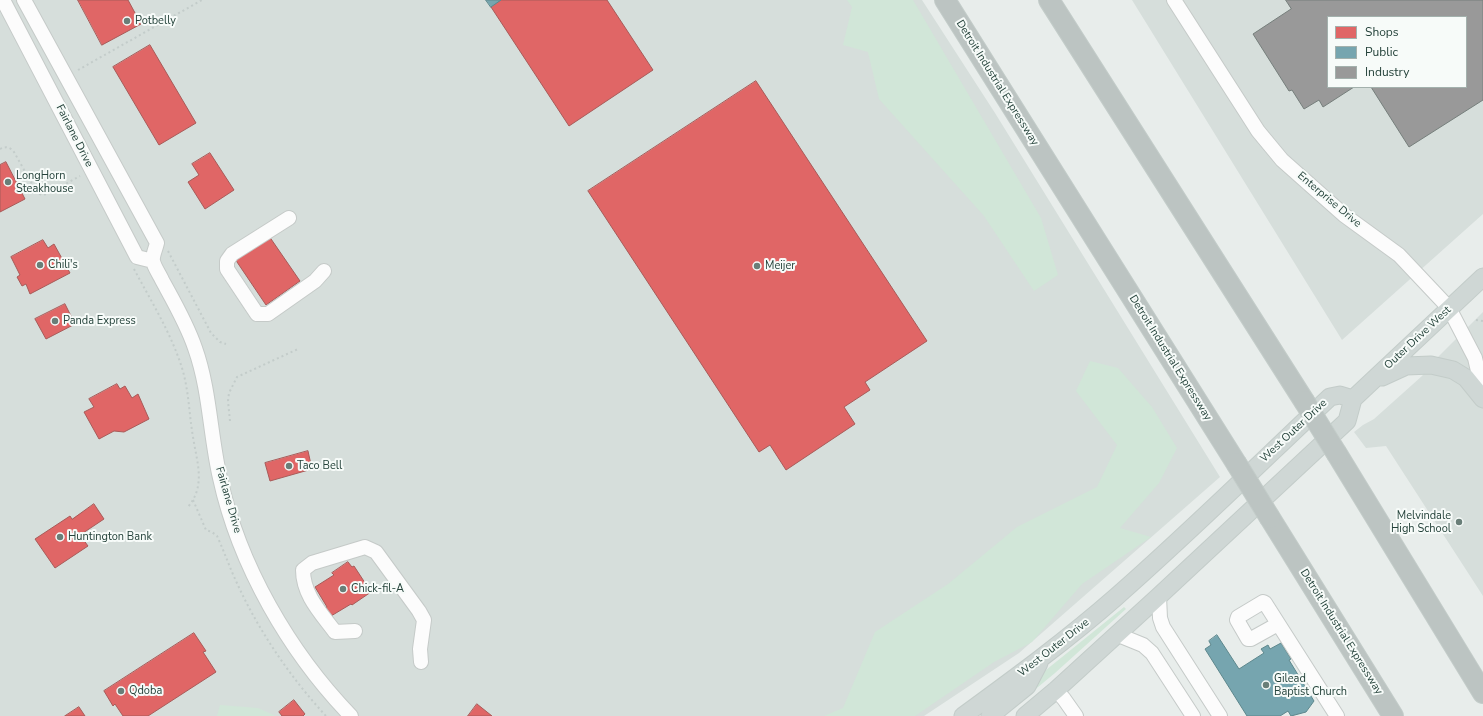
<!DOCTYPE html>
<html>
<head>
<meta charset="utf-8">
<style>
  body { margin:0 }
  #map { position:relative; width:1483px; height:716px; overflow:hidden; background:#e8edeb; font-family:"Nunito Sans",sans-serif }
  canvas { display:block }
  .legend { position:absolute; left:1327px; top:16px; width:140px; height:72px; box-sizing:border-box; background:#f7fbf9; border:1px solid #a3b1ad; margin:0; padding:5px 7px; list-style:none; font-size:12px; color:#24423a }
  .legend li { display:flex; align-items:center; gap:8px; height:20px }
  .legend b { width:20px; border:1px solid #a3b1ad }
</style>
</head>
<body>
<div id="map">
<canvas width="1483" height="716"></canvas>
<ul class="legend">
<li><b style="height:11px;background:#e06666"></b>Shops</li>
<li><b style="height:11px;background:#76a5af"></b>Public</li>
<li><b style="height:11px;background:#999"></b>Industry</li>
</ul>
</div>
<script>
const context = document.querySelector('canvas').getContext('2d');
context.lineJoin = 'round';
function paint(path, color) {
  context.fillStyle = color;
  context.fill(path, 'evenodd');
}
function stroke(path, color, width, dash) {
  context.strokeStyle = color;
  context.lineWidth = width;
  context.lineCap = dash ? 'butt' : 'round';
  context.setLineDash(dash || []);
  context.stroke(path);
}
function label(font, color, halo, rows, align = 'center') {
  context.font = font + ' "Nunito Sans",sans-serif';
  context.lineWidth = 4;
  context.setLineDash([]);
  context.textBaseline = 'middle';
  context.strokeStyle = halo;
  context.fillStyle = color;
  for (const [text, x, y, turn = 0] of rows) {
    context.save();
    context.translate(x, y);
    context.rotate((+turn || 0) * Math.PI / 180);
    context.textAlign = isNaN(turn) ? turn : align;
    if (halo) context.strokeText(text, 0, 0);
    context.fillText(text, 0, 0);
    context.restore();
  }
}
const built = new Path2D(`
  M0,0H922L995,113L1220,477L1019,653L924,716H0Z
  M1132,0H1483V214L1342,340ZM1328,17H1466V87H1328Z
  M1483,312V596L1386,446L1366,448L1354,432L1363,425L1374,419L1422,376L1435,360Z`);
const green = new Path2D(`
  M847,0H913L1041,218L1058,275L1034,291L984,216L879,99L868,52L843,45L852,7Z
  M1090,361L1118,368L1152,407L1177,448L1159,483L1120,528L1151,537L1082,584L1032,642L994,662L915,716H824L843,708L875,632L948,584L1017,527L1097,487L1117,445L1076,391Z
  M1124,607L1126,609L1055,673L1003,716L1041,674Z
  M220,705L258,708L276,716H217Z`);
const shops = new Path2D(`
  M78,0H128L141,24L102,45Z
  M501,0H607L653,70L569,126L491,7Z
  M150,45L196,123L159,145L113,67Z
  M756,81L927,341L865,382L870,390L844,407L855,424L786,470L770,445L759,452L588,191Z
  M210,153L234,190L205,209L188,182L199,175L192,164Z
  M6,162L25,199L0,212V165Z
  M269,236L300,281L266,305L235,259Z
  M43,240L48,248L54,244L70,273L30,294L26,284L22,286L17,277L20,275L11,257Z
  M65,304L75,324L46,339L35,319Z
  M117,384L120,389L125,386L132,398L138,394L149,419L124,432L114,431L99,439L84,412L94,407L89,399Z
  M308,451L312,469L270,481L265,463Z
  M94,504L104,519L80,535L88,546L55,568L35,539L70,516L72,519Z
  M348,562L352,567L354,566L371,592L352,605L351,604L331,616L326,608L327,607L315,587L334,575L332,573Z
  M194,633L206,651L203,652L216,672L148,716H123L115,704L113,706L104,691Z
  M294,700L305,714L303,716H282L279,712Z
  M477,704L492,716H468Z
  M79,707L85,716H65Z`);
const public = new Path2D(`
  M486,0H501L491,7Z
  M1217,635L1239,669L1264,653L1261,649L1268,645L1270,649L1281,643L1291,659L1289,660L1314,701L1306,712L1291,716L1288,711L1280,716H1247L1205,649L1211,645L1209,641Z`);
const industry = new Path2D(`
  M1286,0H1483V100L1409,147L1371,87H1466V17H1328V87H1354L1323,107L1319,100L1304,109L1292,90L1289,91L1253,34L1291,9Z`);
const path = new Path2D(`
  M78,70L202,0
  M0,149C6,146 10,147 14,152L36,191L41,195L47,194L80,176
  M168,251L211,333L220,342L226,344
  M134,269C151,301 171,333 182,368C189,391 189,414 193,437C197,463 206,485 188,507
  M1476,320L1483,321
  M230,421L228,401L229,393L237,377L298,349
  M193,500L206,530L212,532L217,536C224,551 229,566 236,581C258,630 290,677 326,716`);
const minor = new Path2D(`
  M3,0L137,257L153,261
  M24,0L157,243C156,248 152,256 153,261C154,267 160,275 162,280C174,302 187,324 195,348C210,390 210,435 220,478C239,565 289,652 351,716
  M1174,0L1258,131L1282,160L1344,215L1399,255L1449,308L1475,358L1483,393
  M289,218L232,254L227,261V269L257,314H268L315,281L324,271
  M1159,596L1160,618L1163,627L1220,716
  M1278,624L1251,639H1248L1237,620L1238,617L1263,602L1265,603L1337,716
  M355,631L335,632C321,613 303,595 303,570L312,563L365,547L376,552L419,611L424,620L420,649L421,662
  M1116,634L1143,645L1152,653L1193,716
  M1056,690L1064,699L1076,716`);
const major = new Path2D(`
  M1382,377L1406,366L1431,365L1453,370L1466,378L1483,399
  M1353,399L1483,277
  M963,716C1015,678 1067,640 1116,597C1189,533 1259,464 1330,397L1340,395L1353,399
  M990,716L1027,686L1039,663
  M1025,716L1056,690L1159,596L1347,421L1353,399`);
const highway = new Path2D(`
  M945,0L1236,463
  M1049,0L1304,401
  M1337,454L1483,693
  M1270,518L1393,716`);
const highwayBridge = new Path2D(`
  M1304,401L1337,454
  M1236,463L1270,518`);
const markers = [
  [127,21,4,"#697e78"],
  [8,182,4,"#697e78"],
  [40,265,4,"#697e78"],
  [757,266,4,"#697e78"],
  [55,321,4,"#697e78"],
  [289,466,4,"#697e78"],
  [1459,522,4,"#697e78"],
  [60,537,4,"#697e78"],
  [343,589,4,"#697e78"],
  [1266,685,4,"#697e78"],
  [121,691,4,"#697e78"]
];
const poiNames = [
  ["Potbelly",135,21],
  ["LongHorn",16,176],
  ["Steakhouse",16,189],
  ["Chili's",48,265],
  ["Meijer",765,266],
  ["Panda Express",63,321],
  ["Taco Bell",297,466],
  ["Melvindale",1451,516,"right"],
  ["High School",1451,529,"right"],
  ["Huntington Bank",68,537],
  ["Chick-fil-A",351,589],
  ["Gilead",1274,679],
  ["Baptist Church",1274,692],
  ["Qdoba",129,691]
];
const streetNames = [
  ["Detroit Industrial Expressway",997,83,58],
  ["Fairlane Drive",74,136,63],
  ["Enterprise Drive",1329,200,40],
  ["Outer Drive West",1418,338,-43],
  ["Detroit Industrial Expressway",1170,358,58],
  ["West Outer Drive",1294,431,-43],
  ["Fairlane Drive",228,500,74],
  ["Detroit Industrial Expressway",1341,632,58],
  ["West Outer Drive",1054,648,-38]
];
paint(built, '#d6dedb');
paint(green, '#d1e6d8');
paint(shops, '#e06666');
stroke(shops, '#a85b59', 1);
paint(public, '#76a5af');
stroke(public, '#5d878c', 1);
paint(industry, '#999');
stroke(industry, '#767f7c', 1);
stroke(minor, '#c5cac8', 16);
stroke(major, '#c3ccc9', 19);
stroke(highway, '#c3ccc9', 22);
stroke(path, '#c3ccca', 2, [2, 3]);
stroke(minor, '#fcfcfc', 14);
stroke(major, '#cfd7d5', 17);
stroke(highway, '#bcc4c2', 20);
stroke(highwayBridge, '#c3ccc9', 22, []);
stroke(highwayBridge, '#bcc4c2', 20);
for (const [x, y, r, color] of markers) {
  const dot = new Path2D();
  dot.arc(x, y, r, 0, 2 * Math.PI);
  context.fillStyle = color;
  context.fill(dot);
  stroke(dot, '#f7fbf9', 1.5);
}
label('11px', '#24423a', '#f7fbf9', poiNames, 'left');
label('11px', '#24423a', '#f7fbf9', streetNames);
</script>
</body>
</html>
